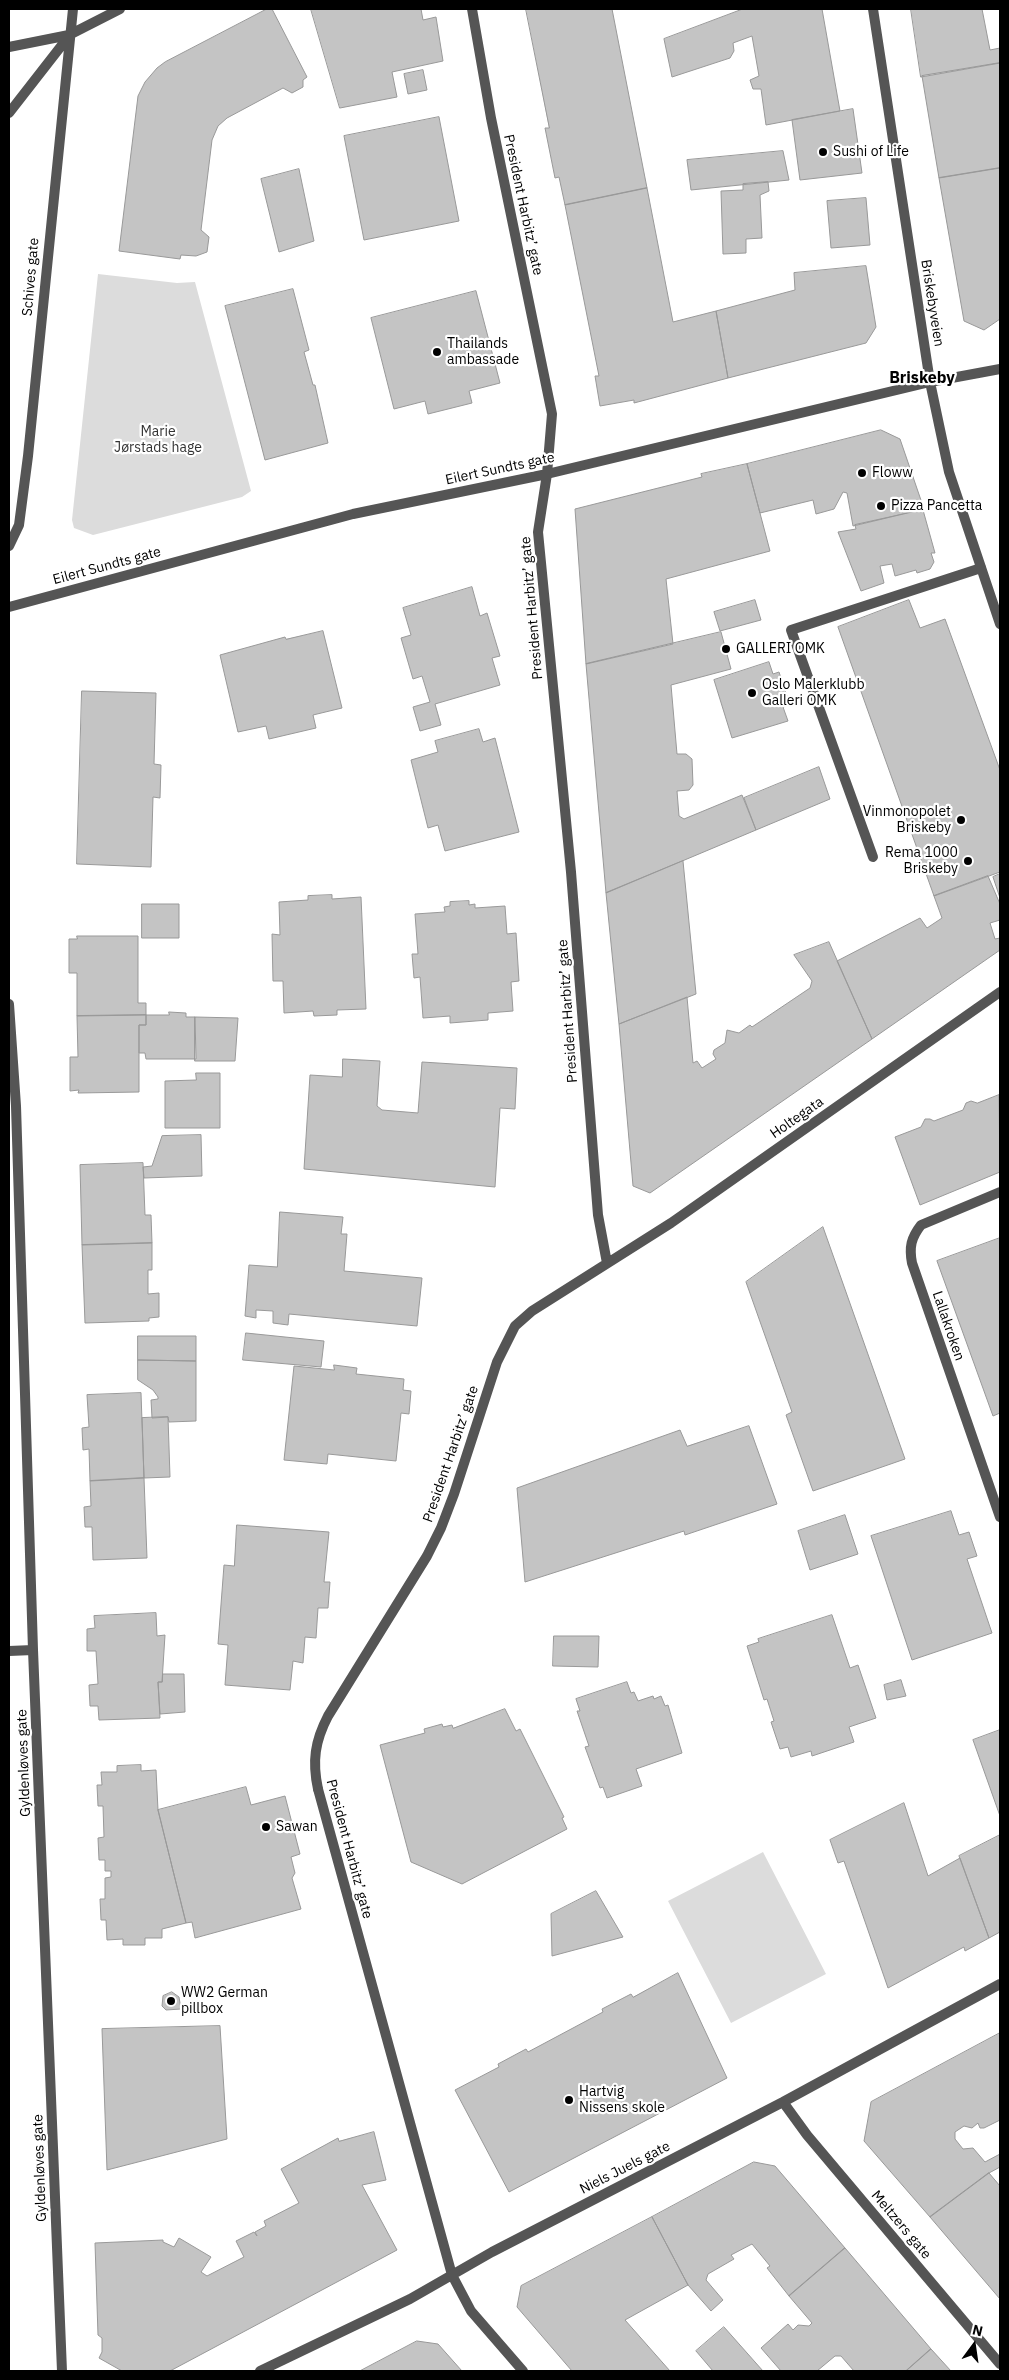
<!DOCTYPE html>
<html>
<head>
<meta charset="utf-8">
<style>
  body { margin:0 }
  #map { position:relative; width:1009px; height:2380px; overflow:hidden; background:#fff; font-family:"IBM Plex Sans",sans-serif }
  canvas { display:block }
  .frame { position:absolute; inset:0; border:10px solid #000; pointer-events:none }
  .north { position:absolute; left:949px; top:2320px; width:50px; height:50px; -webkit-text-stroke:4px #fff; paint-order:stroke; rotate:14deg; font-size:14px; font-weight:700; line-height:20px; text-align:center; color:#000 }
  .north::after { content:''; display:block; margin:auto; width:18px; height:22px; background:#000; clip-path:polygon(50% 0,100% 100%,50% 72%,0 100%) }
</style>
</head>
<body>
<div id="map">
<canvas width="1009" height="2380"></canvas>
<div class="frame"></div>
<div class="north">N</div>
</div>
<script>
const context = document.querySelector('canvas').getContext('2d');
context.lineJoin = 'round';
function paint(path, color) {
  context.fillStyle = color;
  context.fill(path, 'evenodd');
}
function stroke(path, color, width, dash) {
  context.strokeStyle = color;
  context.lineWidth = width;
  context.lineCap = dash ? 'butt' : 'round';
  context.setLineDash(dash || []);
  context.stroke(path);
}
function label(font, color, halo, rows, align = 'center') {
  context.font = font + ' "IBM Plex Sans",sans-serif';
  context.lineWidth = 4.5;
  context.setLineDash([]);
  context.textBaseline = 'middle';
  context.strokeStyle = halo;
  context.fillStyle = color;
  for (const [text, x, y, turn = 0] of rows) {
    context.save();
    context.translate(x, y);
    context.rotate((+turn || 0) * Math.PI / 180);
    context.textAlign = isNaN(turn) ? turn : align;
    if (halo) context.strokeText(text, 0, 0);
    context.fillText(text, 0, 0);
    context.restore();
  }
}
const green = new Path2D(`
  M98,274L177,283L195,282L251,491L242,497L93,535L74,528L72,520Z
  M763,1852L826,1974L731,2023L668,1901Z`);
const building = new Path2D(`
  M267,9H272L307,77L303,80V87L292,93L283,88L227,118L218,126L212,140L201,230L209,237L207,252L196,256L181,255L180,259L119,251L138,96L145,82L157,68L165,62Z
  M311,9H421L423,20L436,17L443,61L392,72L397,97L340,108Z
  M526,9H612L647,188L565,205L559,177L555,178L545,128H549Z
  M743,9H822L840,111L766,125L761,89H753L750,80L759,76L752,36L733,43L734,51L730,58L672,77L664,39Z
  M911,9H982L990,50L1000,48V63L921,77Z
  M1000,63V168L939,178L922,76Z
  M423,70L427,90L408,94L404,74Z
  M853,109L862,173L800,180L792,120Z
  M439,117L459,221L364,240L344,136Z
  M783,151L789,180L691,190L687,160Z
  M1000,168V319L984,330L964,321L939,178Z
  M299,169L314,241L279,252L261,179Z
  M768,182L769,191L760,195L762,238L746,239V253L723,254L721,191L743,190V184Z
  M647,188L673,322L716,311L728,378L634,403V400L600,406L595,376H599L565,205Z
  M866,198L870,245L831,248L827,201Z
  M866,266L876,327L866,343L728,378L716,311L795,290L794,273Z
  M293,289L309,350L304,352L313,385H315L328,443L265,460L225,306Z
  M476,291L500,383L469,391L472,403L428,414L425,401L394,409L371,318Z
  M881,430L900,439L924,509L853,526L847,493L843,492L834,509L816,514L813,500L760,513L747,464Z
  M747,464L770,551L666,579L673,644L586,664L575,509L702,477L701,474Z
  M923,510L935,553H931L934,562L930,569L917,573L916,570L895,576L892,564L880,566L884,583L861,591L838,532L856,529L855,525Z
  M472,587L480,616L487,613L500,656L492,658L500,685L435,704L441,725L420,731L413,707L430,702L422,676L413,679L401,638L411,635L403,608Z
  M755,600L761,620L720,631L714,612Z
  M909,600L920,628L945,619L1000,770V872L934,896L838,627Z
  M323,631L342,708L313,715L316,728L269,739L266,726L238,732L220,655L285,637L286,639Z
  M721,632L731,669L671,685L677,754H686L692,759L693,785L689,790L677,791L679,816L684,819L742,795L756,830L606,893L586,664Z
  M769,662L773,674L779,672L790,705L783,707L788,721L732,738L714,680Z
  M82,691L156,693L154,764L161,765L160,798L153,797L151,867L77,864Z
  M479,729L483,742L495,738L519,832L445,851L438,825L428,828L411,760L438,752L435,741Z
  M819,767L830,799L756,830L744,798Z
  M683,861L696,994L619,1024L606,893Z
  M1000,874V898L993,877Z
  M988,876L1000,904V920L990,923L995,939L1000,938V950L872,1039L837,961L920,918L927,928L942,918L934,896Z
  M332,895V899L361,897L366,1009L337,1010V1015L314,1016L313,1011L284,1013L283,981H273L272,934L280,935L279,902L308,900V896Z
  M469,901V905L475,904V908L505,906L507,934L516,933L519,981L511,982L513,1011L488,1013V1020L450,1023V1016L423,1018L420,977L414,978L412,954H418L415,914L445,912L444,907L450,906V902Z
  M142,904H179V938H142Z
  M77,936H138V1003H146V1015L77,1016V973H69V939H77Z
  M829,942L872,1039L650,1193L633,1186L619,1024L687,997L693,1063L697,1061L702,1068L716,1059L713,1054L714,1050L725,1043L727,1030L739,1033L750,1025L752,1027L810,988L812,981L794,955Z
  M169,1012L186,1013V1017H195L196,1059H146L145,1053H139V1025H146V1015H169Z
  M146,1015V1025H139V1092L78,1093L79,1090L70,1091V1057H78L77,1016Z
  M195,1017L238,1018L235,1061H195Z
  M343,1059L380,1061L377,1106L382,1110L418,1113L422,1062L517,1068L515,1109L500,1108L495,1187L304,1169L310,1075L342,1077Z
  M196,1073H220V1128H165V1081L196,1080Z
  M999,1095L1000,1172L920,1205L895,1137L921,1127L925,1119H930L934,1121L963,1110L966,1103L971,1101L977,1103Z
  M201,1135L202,1176L144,1178L143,1167L152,1166L162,1136Z
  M143,1163L145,1215H151L152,1243L82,1245L80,1165Z
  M280,1212L343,1217L341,1234H347L344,1271L422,1278L417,1326L289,1314L288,1325L273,1323V1311L256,1310V1318L245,1316L249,1265L277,1267Z
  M823,1227L905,1459L813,1491L786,1415L792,1412L746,1282Z
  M1000,1238V1413L993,1416L937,1261Z
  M152,1243V1270H148V1294L159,1293V1317L149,1318V1321L85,1323L82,1245Z
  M246,1333L324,1341L321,1367L243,1360Z
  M138,1336H196V1361L138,1360Z
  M138,1360L196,1361V1421L169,1422L168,1417L152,1418L151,1400L158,1399V1397L153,1390L138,1380Z
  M334,1365L357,1368L356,1374L404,1379L403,1390L411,1391L409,1414L401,1413L396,1461L328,1454L327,1464L284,1460L294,1366L334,1370Z
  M141,1393L144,1478L90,1481L89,1449L83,1450L82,1428L89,1427L87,1395Z
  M168,1417L170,1477L144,1478L142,1418Z
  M749,1426L777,1504L685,1535L684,1531L525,1582L517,1488L680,1430L687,1446Z
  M144,1478L147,1558L93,1560L92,1527H85L84,1507L91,1506L90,1481Z
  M951,1511L959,1535L969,1532L977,1556L967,1559L992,1633L912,1660L871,1536Z
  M845,1515L858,1554L810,1570L798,1531Z
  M237,1525L329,1532L324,1582H330L328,1608H318L316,1638L305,1637L303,1663L293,1661L290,1690L225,1685L228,1645L218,1644L224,1565L234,1566Z
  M156,1613L157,1636L165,1635L162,1682H158L160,1718L99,1720L98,1706H90L89,1685L98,1684L96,1651H87V1629L95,1628L94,1616Z
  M832,1615L850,1668L858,1665L876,1718L849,1727L854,1742L812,1756L811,1751L791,1757L788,1747L780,1749L771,1722L774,1721L767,1699L764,1700L747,1646L759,1642L758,1639Z
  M554,1636H599L598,1667L553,1666Z
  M163,1674H184L185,1712L160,1714L158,1682H162Z
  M901,1680L906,1696L887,1700L884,1685Z
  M627,1682L631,1693L634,1692L638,1701L653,1696L654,1699L661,1696L665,1706L668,1705L682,1753L636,1769L642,1786L607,1798L603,1787L600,1788L585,1747L589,1746L577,1711H580L576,1699Z
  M505,1709L516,1731L520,1729L564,1817L562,1818L567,1829L462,1884L411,1862L380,1745L425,1733L424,1729L442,1724L443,1727L452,1725L453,1728Z
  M1000,1730V1816L973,1740Z
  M141,1765V1771L156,1770L158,1810L186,1923L162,1929V1938H145V1945H123V1939L107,1940L106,1920H101L100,1899H105V1878L111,1877V1871H105V1860H99L98,1838L104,1837L103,1806H98L97,1785H102L101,1772H117V1766Z
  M246,1787L251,1805L285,1796L300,1854L291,1857L295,1873L292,1878L301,1909L195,1938L192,1922L186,1923L158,1810Z
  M904,1803L928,1876L960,1858L989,1938L965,1951L964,1947L962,1948L888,1988L844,1861L838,1863L830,1840Z
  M1000,1835V1932L989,1938L959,1856Z
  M596,1891L623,1937L552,1956L551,1914Z
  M678,1973L727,2078L509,2192L455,2090L499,2067L498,2064L526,2049L528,2052L603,2012L602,2009L631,1994L633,1997Z
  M172,1992L179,1997L181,2009L166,2010L162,2006L163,1996Z
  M220,2026L227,2139L107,2170L102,2029Z
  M1000,2033V2120L984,2128H980L978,2123L972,2128L964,2126L955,2132V2139L963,2149L973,2148L985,2162L1000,2154V2167L989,2173L930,2217L864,2141L871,2102Z
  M374,2132L386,2180L362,2185L397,2250L170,2371H122L99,2358L102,2352V2338L98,2335L95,2243L163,2240V2242L174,2247L179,2238L211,2257L201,2272L207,2276L244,2257L236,2241L254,2232L257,2236L255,2232L266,2226L264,2221L299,2203L281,2169L338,2138L339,2141Z
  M754,2162L775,2166L845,2248L789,2296L767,2268L770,2266L752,2244L731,2255L734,2259L708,2274L706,2280L723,2300L711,2311L688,2285L652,2217Z
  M989,2173L1000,2186V2299L930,2217Z
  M652,2217L688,2285L625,2320L670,2371H572L517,2307L521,2286Z
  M845,2248L931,2349L906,2371H854L841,2356H835L817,2371H781L761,2348L788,2324L793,2330L798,2325L809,2326L812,2323L789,2296Z
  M724,2327L763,2371H713L696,2351Z
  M417,2341L438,2344L462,2371H360Z
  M931,2349L951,2371H906Z`);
const lane = new Path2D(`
  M873,857L791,630L981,568
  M318,1789L452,2275`);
const street = new Path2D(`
  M472,9L491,118L552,414L547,474L538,532L571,872L598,1215L607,1263
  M873,9L930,382L949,472L1000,624
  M9,47L69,35L120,9
  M9,113L69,36
  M9,546L19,525L28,456L73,9
  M9,607L353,514L547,474L930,382L1000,369
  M9,1004L16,1106L33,1650L62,2371
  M1000,1192L921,1225C911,1238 909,1247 912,1263L1000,1517
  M9,1651L33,1650
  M318,1789C312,1761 315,1741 328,1716L427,1556L441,1528L454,1494L497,1362L515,1326L532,1311L671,1223L1000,992
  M783,2102L807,2135L1000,2364
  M452,2275L471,2311L523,2371
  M260,2371L410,2299L492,2252L783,2102L1000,1984`);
const markers = [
  [823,152,5,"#000"],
  [437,352,5,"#000"],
  [862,473,5,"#000"],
  [881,506,5,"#000"],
  [726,649,5,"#000"],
  [752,693,5,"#000"],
  [961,820,5,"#000"],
  [968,861,5,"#000"],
  [266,1827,5,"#000"],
  [171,2001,5,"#000"],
  [569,2100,5,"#000"]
];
const poiNames = [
  ["Sushi of Life",833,152],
  ["Thailands",447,344],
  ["ambassade",447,360],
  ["Floww",872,473],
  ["Pizza Pancetta",891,506],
  ["GALLERI OMK",736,649],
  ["Oslo Malerklubb",762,685],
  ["Galleri OMK",762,701],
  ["Vinmonopolet",951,812,"right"],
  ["Briskeby",951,828,"right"],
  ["Rema 1000",958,853,"right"],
  ["Briskeby",958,869,"right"],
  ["Sawan",276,1827],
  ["WW2 German",181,1993],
  ["pillbox",181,2009],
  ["Hartvig",579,2092],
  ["Nissens skole",579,2108]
];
const streetNames = [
  ["President Harbitz’ gate",523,205,78],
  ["Schives gate",31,277,-85],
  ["Briskebyveien",932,303,81],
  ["Eilert Sundts gate",500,469,-12],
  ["Eilert Sundts gate",107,566,-15],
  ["President Harbitz’ gate",532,608,-95],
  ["President Harbitz’ gate",568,1011,-94],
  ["Holtegata",797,1118,-35],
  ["Lallakroken",948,1326,71],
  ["President Harbitz’ gate",451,1454,-71],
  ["Gyldenløves gate",24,1763,-92],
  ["President Harbitz’ gate",349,1849,75],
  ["Gyldenløves gate",40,2168,-92],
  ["Niels Juels gate",625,2168,-27],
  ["Meltzers gate",901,2225,50]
];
const parkNames = [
  ["Marie",158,432],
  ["Jørstads hage",158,448]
];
const quarterNames = [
  ["Briskeby",922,378]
];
paint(green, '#dcdcdc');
paint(building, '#c4c4c4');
stroke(building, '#999', 1);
stroke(lane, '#555', 10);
stroke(street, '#555', 10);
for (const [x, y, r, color] of markers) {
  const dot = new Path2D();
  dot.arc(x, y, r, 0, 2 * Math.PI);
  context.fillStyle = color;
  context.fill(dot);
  stroke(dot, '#fff', 2);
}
label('14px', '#000', '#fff', poiNames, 'left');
label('14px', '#000', '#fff', streetNames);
label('14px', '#333', '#fff', parkNames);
label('bold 16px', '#000', '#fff', quarterNames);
</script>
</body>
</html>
